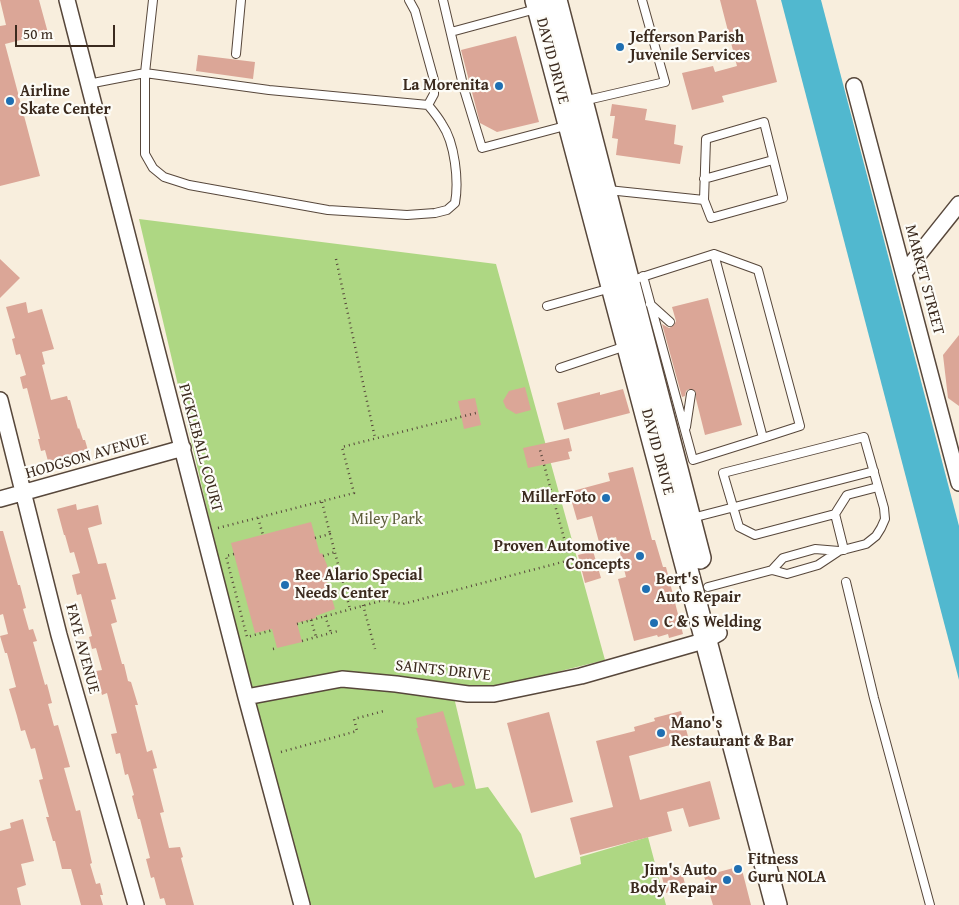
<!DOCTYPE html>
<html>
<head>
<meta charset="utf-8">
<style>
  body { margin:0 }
  #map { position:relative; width:959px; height:905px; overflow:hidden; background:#f8eedd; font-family:"Gentium Book Plus",serif }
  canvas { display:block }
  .scale { position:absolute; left:15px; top:25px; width:100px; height:22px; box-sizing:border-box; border:2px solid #3b2a1e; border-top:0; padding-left:6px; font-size:15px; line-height:18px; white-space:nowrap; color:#3b2a1e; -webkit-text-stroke:4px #fdfcf7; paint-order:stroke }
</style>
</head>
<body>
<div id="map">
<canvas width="959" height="905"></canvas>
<div class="scale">50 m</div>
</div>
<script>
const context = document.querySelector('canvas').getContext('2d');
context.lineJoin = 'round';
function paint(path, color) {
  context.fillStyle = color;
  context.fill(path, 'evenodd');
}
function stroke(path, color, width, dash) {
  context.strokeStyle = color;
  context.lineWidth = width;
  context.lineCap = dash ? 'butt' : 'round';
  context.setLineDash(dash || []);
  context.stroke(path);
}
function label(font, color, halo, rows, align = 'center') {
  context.font = font + ' "Gentium Book Plus",serif';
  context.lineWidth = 4.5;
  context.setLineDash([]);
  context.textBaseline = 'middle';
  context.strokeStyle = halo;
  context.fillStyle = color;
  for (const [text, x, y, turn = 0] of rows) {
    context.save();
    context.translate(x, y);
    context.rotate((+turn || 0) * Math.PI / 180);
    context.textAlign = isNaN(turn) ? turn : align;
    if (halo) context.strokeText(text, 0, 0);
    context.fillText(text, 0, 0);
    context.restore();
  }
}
const green = new Path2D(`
  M139,219L496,264L605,660L496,687L451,685L476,789L488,787L521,834L535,878L581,864L580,857L648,837L666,905H304L284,837Z`);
const water = new Path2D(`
  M781,0H821L959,526V680Z`);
const building = new Path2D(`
  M0,0H39L48,33L5,44L40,176L0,186V26L6,25Z
  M720,0H756L777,82L722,96L724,102L692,110L682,73L713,66L715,72L737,66Z
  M516,36L539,122L497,132L480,123L461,50Z
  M198,55L255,62L253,79L196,71Z
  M612,104L647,109L645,120L676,125L674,144L683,146L680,164L616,155L618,139L612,138L615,116H610Z
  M0,259L20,278L0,298Z
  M708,298L742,425L705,435L696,399V392L689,389L686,391L685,396L682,397L662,324L669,328L674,325L676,321L672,307Z
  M26,302L28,313L42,309L54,349L42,352L45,364L42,365L51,400L67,396L68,400H70L78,429L79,428L83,440H85L89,454L49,465L45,450L41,451L38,439H40L27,388L23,389L20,377L26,375L20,354L16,355L12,339L15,338L6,307Z
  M959,335V406L948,398L943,355Z
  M525,387L531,410L516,414L506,408L503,401L509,391Z
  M623,389L630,413L564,430L557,403L600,392V395Z
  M475,398L481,425L464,429L458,401Z
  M569,438L572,451L568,452L570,459L528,468L523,448Z
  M633,467L652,540H655L663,567H666L683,634L669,638L668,634L658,637L657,635L634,641L618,579L626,577L616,537L599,542L592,516L577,520L569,492L610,481L608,473Z
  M76,504L77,510L98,505L102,524L88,528L98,564L106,563L116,599L111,600L117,622L111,624L122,664H124L128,681L131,682L138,705H135L147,752L152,750L157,768L153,769L164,812L160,813L169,848L180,847L183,857L181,858L194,905H166L164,898L160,899L154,877L151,878L146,859L150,858L140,819H138L132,796L134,795L128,774L125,775L120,753L116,754L111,734L117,733L107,693L102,695L96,671L102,670L96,648L92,649L89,637L92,636L81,594L77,595L72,575L80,573L74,552L70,553L65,535H64L57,509Z
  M311,522L320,554L322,553L327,565L329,577L326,578L335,609L316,616V618L297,623L302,642L277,648L272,629L255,633L231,543Z
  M0,531H3L18,585H20L26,608L23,609L29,630L33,629L37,641L33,642L45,685L47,684L52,703L48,704L54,726L58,725L70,767L64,768L76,811L80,810L92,863L90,864L96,884L100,883L103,895H100L103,905H81L71,869H62L55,841H53L46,817H49L39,780L43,779L35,748L31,749L25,730L21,731L17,716L9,689L16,687L7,653H5L0,636L8,634L3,614L0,615Z
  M593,551L601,578L585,583L578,555Z
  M443,711L465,785L453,788L451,783L434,788L416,728H418L416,718Z
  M681,711L689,740L629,756L640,800L710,781L720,819L689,827L683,808L667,812L672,831L580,855L570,818L613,807L596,741L635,731L634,727L655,721L654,718Z
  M549,712L573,802L531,813L507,723Z
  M23,819L34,861L21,864L26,885L17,888L21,905H0V831L11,828L10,823Z
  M741,866L751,905H713L704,876Z
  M682,872L686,888L666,893L662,877Z`);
const path = new Path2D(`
  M336,259L375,438
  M322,502L330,534
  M258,518L263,535
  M218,528L354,493L342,447L476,413
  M315,538L330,534L350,609
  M234,554L226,556L247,637L273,630
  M323,556L335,552
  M330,593L345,590
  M363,605L375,649
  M325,616L331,633
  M311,620L316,637
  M297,624L384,600L403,604L570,560L540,450
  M302,641L338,631
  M273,649L277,648
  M281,752L357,731L354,719L384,711`);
const lane = new Path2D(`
  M409,0L415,11L434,80V94L428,105
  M443,0L464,89L482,148L569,125
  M451,32L536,9
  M236,54L241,0
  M88,84L145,73L269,90L428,105C433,111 438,117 442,124C455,143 459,181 455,203L447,210L435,213L407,215L328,210L189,185L164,177L153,168L145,154V73L153,0
  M583,101L665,82L642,0
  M704,179L773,160
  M608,190L704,200L706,139L764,122L783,198L711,218L704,200
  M643,276L693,460L763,438L714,254
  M639,278L714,254L758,270L800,426L763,438
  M650,304L670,322
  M547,306L611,288
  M560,368L626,346
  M686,427L691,394
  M692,518L874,471
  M844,550L835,514L847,495L878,487
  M772,570L787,574L818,565L839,551
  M846,582L874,698L930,905
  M708,587L772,570L783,558L815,549L839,551L866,544L876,536L881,528L885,519L884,508L864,437L723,473L739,527L755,535L835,514`);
const street = new Path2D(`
  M67,0L246,697L302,905
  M854,86L959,483
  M904,273L959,204
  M0,400L59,635L136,905
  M0,499L183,448
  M246,697L342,679L396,684L468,694H494L581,676L707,640L719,633`);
const secondary = new Path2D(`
  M536,0L776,905
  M556,0L700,558`);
const markers = [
  [620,47,5,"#1f6fb2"],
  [499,86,5,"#1f6fb2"],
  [10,101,5,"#1f6fb2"],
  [606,498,5,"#1f6fb2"],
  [640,556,5,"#1f6fb2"],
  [285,585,5,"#1f6fb2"],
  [646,589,5,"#1f6fb2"],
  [654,623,5,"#1f6fb2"],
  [661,733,5,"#1f6fb2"],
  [738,869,5,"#1f6fb2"],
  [727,880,5,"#1f6fb2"]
];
const poiNames = [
  ["Jefferson Parish",630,38],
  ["Juvenile Services",630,56],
  ["La Morenita",489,86,"right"],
  ["Airline",20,92],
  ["Skate Center",20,110],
  ["MillerFoto",596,498,"right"],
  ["Proven Automotive",630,547,"right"],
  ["Concepts",630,565,"right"],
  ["Ree Alario Special",295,576],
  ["Needs Center",295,594],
  ["Bert's",656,580],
  ["Auto Repair",656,598],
  ["C & S Welding",664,623],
  ["Mano's",671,724],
  ["Restaurant & Bar",671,742],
  ["Fitness",748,860],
  ["Guru NOLA",748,878],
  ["Jim's Auto",717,871,"right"],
  ["Body Repair",717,889,"right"]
];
const streetNames = [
  ["DAVID DRIVE",552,61,75],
  ["MARKET STREET",924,280,75],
  ["PICKLEBALL COURT",200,448,75],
  ["DAVID DRIVE",657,452,75],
  ["HODGSON AVENUE",87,457,-16],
  ["FAYE AVENUE",82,649,75],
  ["SAINTS DRIVE",443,671,6]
];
const parkNames = [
  ["Miley Park",387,520]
];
paint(green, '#aed783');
paint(water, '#51b8cf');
paint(building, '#dba697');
stroke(lane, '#57473b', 10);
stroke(street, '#57473b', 18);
stroke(secondary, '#57473b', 24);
stroke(path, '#57473b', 2.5, [1, 4]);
stroke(lane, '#fff', 8);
stroke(street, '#fff', 15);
stroke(secondary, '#fff', 21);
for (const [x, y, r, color] of markers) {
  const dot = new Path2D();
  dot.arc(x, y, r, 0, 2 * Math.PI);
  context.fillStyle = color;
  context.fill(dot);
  stroke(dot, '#fdfcf7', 2);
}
label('bold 16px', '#3b2a1e', '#fdfcf7', poiNames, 'left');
label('16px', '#3b2a1e', '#fdfcf7', streetNames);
label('16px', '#5e5e3c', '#fdfcf7', parkNames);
</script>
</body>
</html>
